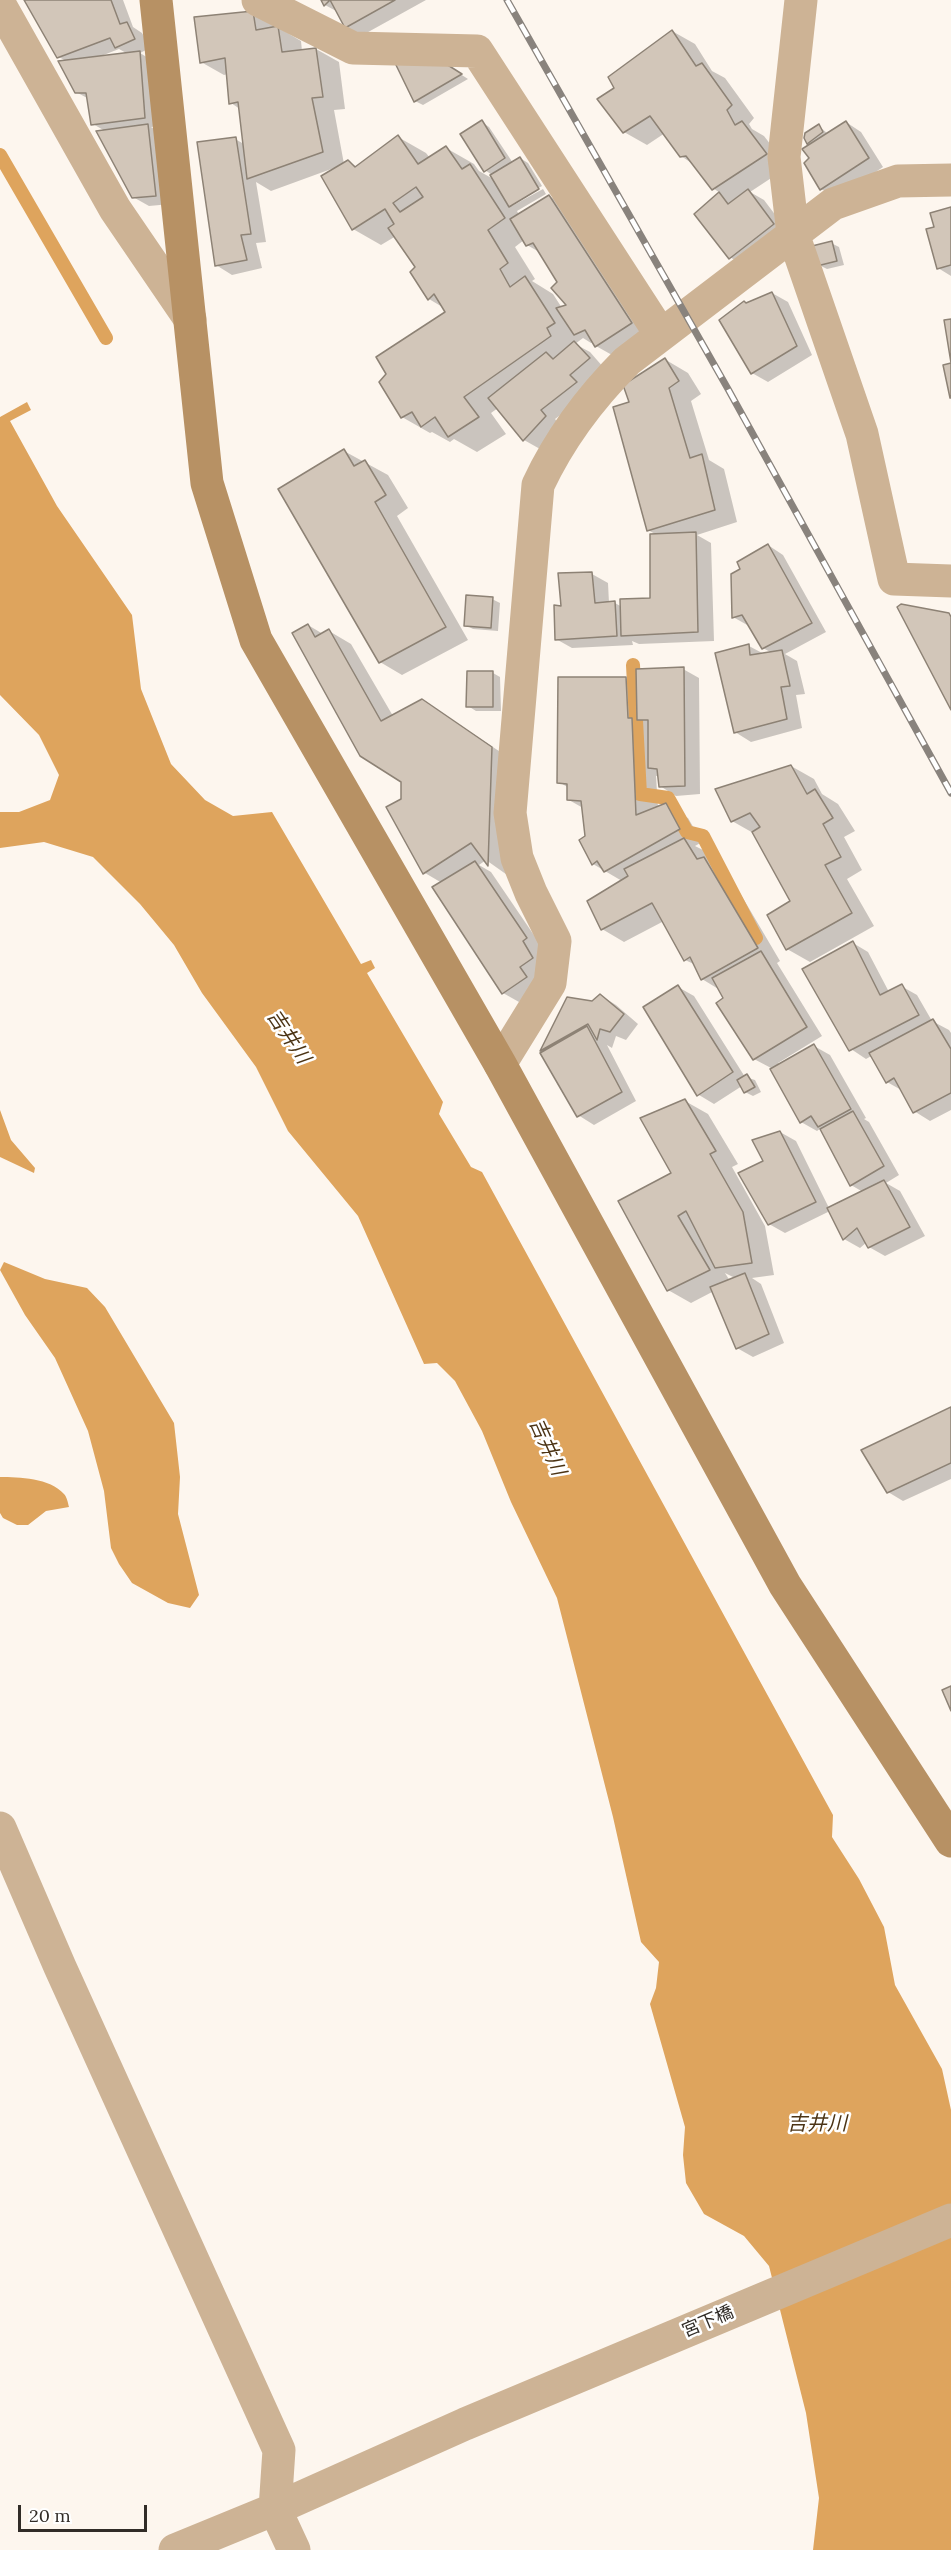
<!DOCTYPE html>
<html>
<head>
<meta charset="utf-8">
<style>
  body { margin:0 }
  #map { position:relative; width:951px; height:2550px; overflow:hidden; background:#fdf6ee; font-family:Lora,serif }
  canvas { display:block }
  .scale { position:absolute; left:18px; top:2505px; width:129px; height:27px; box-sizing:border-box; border:3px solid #312c27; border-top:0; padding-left:8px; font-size:18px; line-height:21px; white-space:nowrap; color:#312c27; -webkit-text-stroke:4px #fff; paint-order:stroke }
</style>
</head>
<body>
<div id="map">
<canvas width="951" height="2550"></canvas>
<div class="scale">20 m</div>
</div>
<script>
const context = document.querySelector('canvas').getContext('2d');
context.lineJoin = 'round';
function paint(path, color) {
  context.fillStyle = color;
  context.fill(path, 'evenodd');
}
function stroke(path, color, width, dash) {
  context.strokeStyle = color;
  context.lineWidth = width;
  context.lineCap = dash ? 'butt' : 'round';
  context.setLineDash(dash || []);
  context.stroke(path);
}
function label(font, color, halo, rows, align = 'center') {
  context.font = font + ' Lora,"Noto Sans JP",serif';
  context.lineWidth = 5;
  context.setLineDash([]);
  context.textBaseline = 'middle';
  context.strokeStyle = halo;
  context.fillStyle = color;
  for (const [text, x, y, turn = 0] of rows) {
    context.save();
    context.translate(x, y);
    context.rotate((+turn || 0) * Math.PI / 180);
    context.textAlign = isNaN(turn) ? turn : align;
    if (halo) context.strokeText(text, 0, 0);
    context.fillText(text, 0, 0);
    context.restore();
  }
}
const water = new Path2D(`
  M27,402L31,410L10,421L57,506L132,615L141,689L171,764L205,800L233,816L272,812L361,964L371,960L375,968L367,973L443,1102L439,1114L471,1167L482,1172L833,1815L832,1837L859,1879L884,1927L895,1985L942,2069L951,2110V2550H813L819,2498L806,2413L769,2266L744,2236L704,2214L686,2183L683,2155L685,2127L650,2004L656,1988L659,1962L641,1942L613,1817L557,1598L511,1502L482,1431L455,1381L437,1363L424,1364L358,1216L288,1131L256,1067L202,993L174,945L140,904L93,857L44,842L0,848V812H19L50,800L59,775L39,735L0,695V417Z
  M0,1110L11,1140L35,1168L34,1173L0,1157Z
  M4,1262L45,1279L87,1288L105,1307L174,1423L180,1477L178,1514L199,1595L190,1608L168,1603L132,1583L119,1564L111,1548L104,1491L88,1431L55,1358L25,1315L0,1270Z
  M0,1477C19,1477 50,1478 64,1494C67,1497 68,1503 69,1507L46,1511L28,1525H17L3,1518L0,1513Z`);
const shadow = new Path2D(`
  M26,0H123L133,27L142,33L150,48L140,53L155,62L161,126L151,127L164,135L171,204L149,206L133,197L105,131L93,124L89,99L76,92L66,61L59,57ZM119,49L128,54L101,56Z
  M322,0H426L361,36L346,27L338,12L325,5Z
  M252,12L301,41L302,51L316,49L339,62L345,109L334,110L344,164L348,161L357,167L398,137L426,153L430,158L446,148L474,164L479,171L495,180L492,175L485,170L482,122L489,127L513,163L520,158L528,163L542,186L512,203V206L543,189L546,194L517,211L519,215L549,196L565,205L647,333L612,355L596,346L593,342L591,343L583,338L575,344L590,352L604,368L592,392L555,419L561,426L540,449L524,440L498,408L491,413L506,434L477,452L454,439L450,442L432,432L430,433L402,417L447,313L444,308L429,299L417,268L396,236L381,245L353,229L323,177L334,168L271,191L256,182L266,242L256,243L262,268L232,275L216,265L235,139L244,144L240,109L231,103L228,74L224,75L201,62ZM524,240L527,245L541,253L559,282L569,306L562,308L553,294L532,281L535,279L515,247Z
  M672,31L695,44L712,71L725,78L754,118L749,124L752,129L764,136L788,167L750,192L764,200L789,233L745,267L730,257L696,215L720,193L713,188L693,164L681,156L665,133L647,145L624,132L616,89Z
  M451,68L468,79L423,105L415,101Z
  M846,122L861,132L883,167L837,198L821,189L811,159V145L808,143L819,126L828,134Z
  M951,209V276L938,268L936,228Z
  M831,243L839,247L844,265L827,269L819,265Z
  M772,293L788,302L812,355L768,382L752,373L721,320Z
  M666,360L688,373L701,394L691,401L709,460L724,469L737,522L697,535L711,543L714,641L639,644L632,641L633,645L572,648L556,639L563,607L592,574L608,583L609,603H615L622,607L651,599L657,535L648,530L631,403Z
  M344,451L388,475L408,508L397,516L468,640L402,675L380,662Z
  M768,545L783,555L826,632L785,654L797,661L805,694L796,695L802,728L751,742L735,732L749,646L764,654L772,653L763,648L749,626L733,617L742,570Z
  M492,599L500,603L498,631L473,629L465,625Z
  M308,625L323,634L329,631L351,644L393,716L422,700L514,761L510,877L486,860L479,865L491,872L542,947L548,968L519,1002L503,993L442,883L425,873L402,800V781Z
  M683,669L699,678L700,794L676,796L660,786L659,776H656L658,808L665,805L688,818L702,842L695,846L707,852L713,863L727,871L780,961L777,963L822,1036L778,1063L780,1065L814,1046L830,1055L866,1118L864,1119L869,1122L899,1175L886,1183L900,1191L925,1236L885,1256L869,1247L867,1242L860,1248L844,1239L830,1211L785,1233L769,1224L765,1162L780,1132L796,1141L829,1208L863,1192L851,1185L821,1128L817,1131L801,1122L771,1068L754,1059L720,990L702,979L696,965L685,960L664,921L624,942L602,929L622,881L593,864L581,841L586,837L583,808L569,800V788L559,782L625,678L638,686Z
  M493,673L500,677L501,711H476L468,706Z
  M791,766L814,779L822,794L838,804L855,831L844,837L862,870L847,879L874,926L810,962L787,949L792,902L755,834L732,821Z
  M853,943L868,952L889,992L901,986L917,995L932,1021L949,1030L951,1033V1110L930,1121L914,1111L903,1091L887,1082L873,1055L866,1059L851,1049Z
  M678,987L694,996L745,1077L755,1080L761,1092L753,1096L745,1092L742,1086L714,1104L699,1095Z
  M600,995L616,1005L638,1024L626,1040L616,1036L612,1048L607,1045L636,1101L594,1125L578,1115L542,1050L568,999L592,1002Z
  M685,1101L708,1114L738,1164L732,1167L765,1226L774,1275L752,1278L761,1284L784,1343L753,1357L737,1348L714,1291L691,1303L668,1290L673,1174ZM725,1273L735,1278L730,1281Z
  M951,1408V1479L903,1501L888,1492Z`);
const stream = new Path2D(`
  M0,155L106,338
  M633,665L640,794L668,798L687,832L703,836L756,938`);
const building = new Path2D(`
  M24,0H111L120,24L127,22L135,39L115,48L110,38L57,58Z
  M321,0H395L345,28L330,0L324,6Z
  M253,11L256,30L278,26L282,52L316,48L323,97L312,98L323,152L247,179L238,102L229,104L225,58L200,63L194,17Z
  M672,30L696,66L702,63L732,105L727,110L735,125L742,121L767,154L712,190L686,156L680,157L650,116L623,133L597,99L614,88L608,77Z
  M140,51L145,118L91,125L86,93H75L58,61Z
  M443,62L462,74L414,102L395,63Z
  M482,120L505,158L484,172L460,134Z
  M846,121L869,158L820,190L804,163L809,158L802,149Z
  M148,124L156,196L132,198L96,131Z
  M819,124L823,132L807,144L804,138L805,133Z
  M398,135L418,164L446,146L462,169L470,164L505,218L488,230L508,263L500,269L510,287L525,276L555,323L547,328L551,336L464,397L479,417L448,437L435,417L421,427L412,412L401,418L379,382L386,374L376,357L445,312L434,294L428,300L410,272L415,267L388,228L394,224L385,209L352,230L321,176L348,160L355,167ZM416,187L423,197L400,212L393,203Z
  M236,137L251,234L241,235L247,260L215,266L197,142Z
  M520,157L539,189L509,207L490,175Z
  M748,189L774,224L729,259L694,214L719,192L728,204Z
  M549,195L632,323L595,347L585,330L574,335L556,308L566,305L551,288L557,282L533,243L526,246L510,219Z
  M951,207V265L937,269L926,229L934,227L930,213Z
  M832,241L837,261L817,266L812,246Z
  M772,292L797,346L751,374L719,320L744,301L746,303Z
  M951,319V398H950L943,365L951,363L944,320Z
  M574,341L590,358L570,375L577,382L541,410L546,416L523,441L488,398L546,352L553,359Z
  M665,358L679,381L669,388L690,458L702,454L715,510L647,531L613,407L629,402L623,385Z
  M344,449L354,466L365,460L386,495L375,502L446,627L379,663L278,489Z
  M696,532L698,632L621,636L620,599L650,598V534Z
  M768,544L812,623L762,649L742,615L732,618L731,574L740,569L737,562Z
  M592,572L595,603L615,601L617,636L555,640L554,605L561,606L558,573Z
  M466,595L493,597L491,628L464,626Z
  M901,604L949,613L951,617V710L897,607Z
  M308,624L315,637L329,629L381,721L422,699L492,747L488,866L471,843L423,874L386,807L401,799V782L360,756L292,633Z
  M749,644L750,655L782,650L790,686L781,687L787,719L734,733L715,653Z
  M684,667L685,786L659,787L657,769L648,768V720H637L636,669Z
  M467,671H493V707H466Z
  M558,677H626L628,718H632L636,815L666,803L680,829L604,872L597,861L592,865L579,840L585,836L581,801L567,800V784L557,783Z
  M791,765L807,794L815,789L833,818L823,824L841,857L825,865L852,913L786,950L767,915L790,901L752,832L760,827L750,813L731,822L715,789Z
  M684,838L697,859L704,857L758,948L701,980L690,957L684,961L652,903L601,930L587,901L628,876L624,869Z
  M475,861L527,938L523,941L533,958L520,967L527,977L502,994L432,887Z
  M853,941L880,995L902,984L919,1015L849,1051L802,969Z
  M761,951L807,1027L753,1060L716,1003L723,998L712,978Z
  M678,985L733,1072L697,1096L643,1007Z
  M600,994L624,1014L610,1032L600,1029L597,1040L588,1024L540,1051L567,997L592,1001Z
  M933,1019L951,1049V1093L913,1113L894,1078L886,1083L869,1053Z
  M587,1026L622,1092L577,1117L540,1053Z
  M814,1044L851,1109L818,1127L811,1116L800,1123L770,1069Z
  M747,1074L755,1087L744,1093L737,1080Z
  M685,1099L716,1151L710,1154L743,1212L752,1263L715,1268L686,1211L678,1216L710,1270L667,1291L618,1201L671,1173L640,1118Z
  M853,1111L884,1166L850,1186L820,1129Z
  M780,1131L816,1202L768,1225L738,1173L763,1161L752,1140Z
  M884,1180L910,1227L868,1248L857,1228L843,1240L827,1208Z
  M745,1273L769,1334L736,1349L710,1287Z
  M951,1407V1463L887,1493L861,1450Z
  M951,1686V1711L942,1690Z`);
const street = new Path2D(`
  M258,0L353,48L477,51L661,335
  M801,0L784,157L793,234L862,434L894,579L951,581
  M0,5L115,209L190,319
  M500,1064L550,983L555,941L531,893L517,858L510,813L538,485C560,438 590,398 627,361L833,204L898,181L951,180
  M0,1828L60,1967L279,2450L275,2509L294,2550
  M175,2550L275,2509L465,2424L951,2220`);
const secondary = new Path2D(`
  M156,0L207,483L256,640L500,1064L785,1585L951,1841`);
const rail = new Path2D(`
  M507,0L728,389L951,793`);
const streetNames = [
  ["宮下橋",708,2322,-23]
];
const waterNames = [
  ["吉井川",288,1037,56],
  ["吉井川",547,1447,66],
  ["吉井川",817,2124]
];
paint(water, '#dea45d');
paint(shadow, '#0003');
stroke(stream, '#dea45d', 14);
paint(building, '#d2c6b9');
stroke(building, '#8d8275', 1.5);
stroke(street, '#cdb395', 33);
stroke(secondary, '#b79164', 33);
stroke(rail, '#89837d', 7);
stroke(rail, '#fff', 4.5, [14]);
label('18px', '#312c27', '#fff', streetNames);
label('italic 20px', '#4c3415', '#fff', waterNames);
</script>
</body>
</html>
